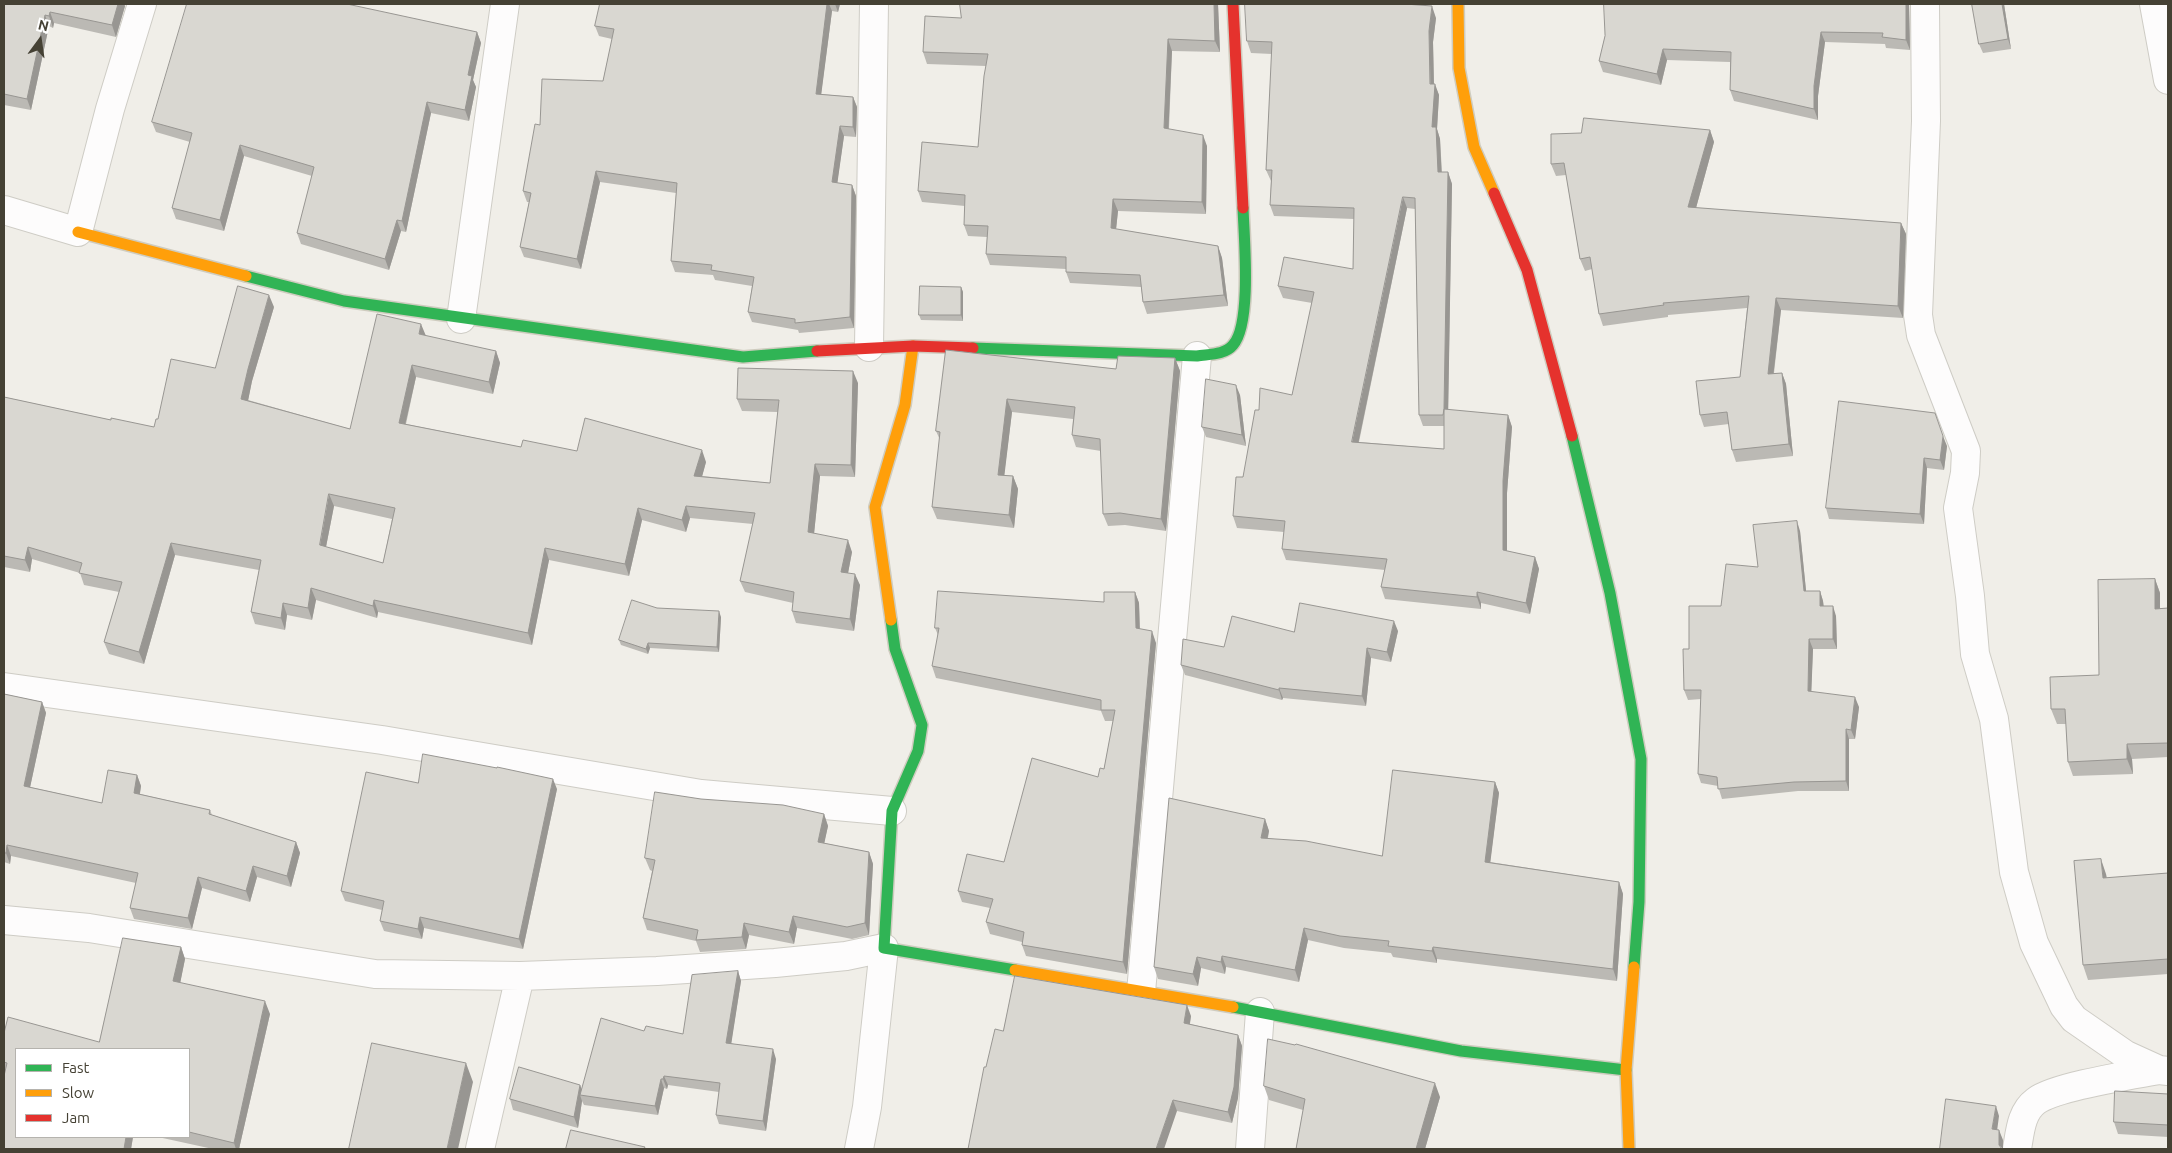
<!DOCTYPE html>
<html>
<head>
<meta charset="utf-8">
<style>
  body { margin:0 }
  #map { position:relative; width:2172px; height:1153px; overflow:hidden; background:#f0eee8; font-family:Ubuntu,sans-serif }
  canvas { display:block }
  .frame { position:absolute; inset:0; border:5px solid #454134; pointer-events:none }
  .legend { position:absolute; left:15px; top:1048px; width:175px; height:90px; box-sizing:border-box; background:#fff; border:1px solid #b5b3ae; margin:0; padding:6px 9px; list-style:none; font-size:15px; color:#454134 }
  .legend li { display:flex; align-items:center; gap:10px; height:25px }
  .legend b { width:25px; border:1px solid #b5b3ae }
  .north { position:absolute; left:15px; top:15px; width:50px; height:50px; -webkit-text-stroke:4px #fff; paint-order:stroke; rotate:14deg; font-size:14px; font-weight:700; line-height:20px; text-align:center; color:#454134 }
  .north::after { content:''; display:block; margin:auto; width:18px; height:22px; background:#454134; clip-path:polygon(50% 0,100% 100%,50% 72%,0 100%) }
</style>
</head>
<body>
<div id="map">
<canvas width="2172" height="1153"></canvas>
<div class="frame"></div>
<ul class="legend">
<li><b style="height:6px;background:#30b455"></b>Fast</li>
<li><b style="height:6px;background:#ff9f0a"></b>Slow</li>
<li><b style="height:6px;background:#e5322d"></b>Jam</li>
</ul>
<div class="north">N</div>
</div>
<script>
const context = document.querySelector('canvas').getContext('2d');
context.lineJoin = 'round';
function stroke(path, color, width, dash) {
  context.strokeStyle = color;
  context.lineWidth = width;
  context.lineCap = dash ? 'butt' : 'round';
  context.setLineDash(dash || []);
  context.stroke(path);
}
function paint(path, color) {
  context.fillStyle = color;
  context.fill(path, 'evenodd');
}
const street = new Path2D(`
  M1925,4L1926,121L1918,315L1921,335L1966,451L1965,473L1958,508L1970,596L1975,654L1994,719L2014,872L2034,943L2064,1006L2074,1019L2126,1055L2159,1070L2168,1071
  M2154,4L2168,80
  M4,210L78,232L110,109L142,4
  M461,319L505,4
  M869,347L874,4
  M4,687L382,740L701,794L892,811
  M4,920L89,928L375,974L520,976L657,971L775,963L846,956L884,948L867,1107L859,1149
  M1141,992L1197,356
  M480,1149L520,976
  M1250,1149L1260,1012
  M2017,1149C2020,1132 2021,1112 2036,1101C2056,1086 2132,1075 2159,1070`);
const fast = new Path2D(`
  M246,276L344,301L743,357L817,351
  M973,348L1197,356C1208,354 1225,355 1233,345C1252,324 1244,237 1243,208
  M1572,436L1610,593L1641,759L1639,902L1634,967
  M891,620L895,649L922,725L918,751L892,811L884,948L1015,970
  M1233,1007L1461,1051L1626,1070`);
const slow = new Path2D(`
  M1458,4L1459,68L1474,147L1494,193
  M78,232L246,276
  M891,620L875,507L905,405L913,346
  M1015,970L1233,1007
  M1629,1149L1626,1070L1634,967`);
const jam = new Path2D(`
  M1233,4L1243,208
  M1494,193L1527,270L1572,436
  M817,351L913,346L973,348`);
const wall = new Path2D(`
  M4,4H124L125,6L116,37L54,23L53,28L49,26L31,110L4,105Z
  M600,4H840L838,12L832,11L821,94L853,97L857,107L856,137L844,136L837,183L852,185L856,196L854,328L799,333L798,330L752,322L748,312L752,286L715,280L713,275L675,272L671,261L676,193L600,182L581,269L524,257L520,247L529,202H527L523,191L540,125L603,81L612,39L599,36L595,26Z
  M1218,4L1220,52L1172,51L1169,129L1207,146L1206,214L1118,211L1116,229L1218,246L1222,258L1228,306L1147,314L1143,302L1141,287L1070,283L1066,272V269L990,265L986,254L987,237L968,236L964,225L965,206L922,202L918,191L978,147L986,66L927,64L923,52L961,18Z
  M1909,4L1910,50L1886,48L1885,44L1825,42L1818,96V120L1734,101L1730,90V62L1667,60L1661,85L1603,72L1599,61L1605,36Z
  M1972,4H2004L2011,49L1983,53L1979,44Z
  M1436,18L1433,42L1434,84L1439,95L1437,129L1440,139L1442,172H1448L1452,184L1448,410L1508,415L1512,427L1507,493V551L1535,557L1539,569L1530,614L1481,603V609L1385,599L1381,587L1385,570L1286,560L1282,549L1284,532L1237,528L1233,516L1243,477L1259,410L1292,395L1312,303L1283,298L1278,286L1353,269L1354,219L1274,216L1270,205L1271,181L1266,170L1272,54L1251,53L1247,41ZM1407,208L1415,209L1419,415L1423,426H1444V449L1359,442Z
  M477,32L481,43L473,80L476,87L469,121L431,113L406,232L401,231L389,270L301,244L297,233L312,176L244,156L224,231L176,219L172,208L190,142L156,132L152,122Z
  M1710,130L1714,142L1696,208L1901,223L1906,234L1903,318L1781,310L1774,373H1782L1786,384L1793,456L1736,462L1732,450L1729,424L1704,427L1700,415L1740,377L1747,308L1668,315V317L1603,326L1599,314L1592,269L1585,271L1580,259L1566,175L1556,176L1551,164Z
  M961,287L963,292V321L921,320L919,315Z
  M274,307L252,381L248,400L350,429L425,336L496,351L500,363L493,394L416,377L406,424L521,447L577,451L706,462L702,476L770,483L778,412L742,411L737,399L858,383L855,477L820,476L814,533L852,552L848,573L860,585L854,631L796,623L792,611L793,603L745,592L740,581L753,524L690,518L686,532L642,520L629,576L549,560L532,645L378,612L377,618L316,600L312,620L287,615L285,630L255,624L251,612L259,570L175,555L144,664L109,654L104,642L119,592L84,585L80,573L32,559L30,572L4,567V397L111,420L154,427L158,419L215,368ZM334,506L392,519L383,563L326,547Z
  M946,350L1116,369L1175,358L1180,371L1166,531L1125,525L1108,526L1103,514L1101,451L1076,447L1072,435L1073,419L1012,412L1004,475L1013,476L1018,489L1014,528L937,519L932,507L940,440L936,431Z
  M1240,395L1246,446L1206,437L1202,427Z
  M1947,446L1944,470L1927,468L1924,524L1829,519L1826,508Z
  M1800,531L1806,591H1820L1823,601L1824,606L1836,616L1837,649H1813L1811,692L1859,707L1855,739H1849V791H1798L1722,799L1718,786L1701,783L1698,774L1701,699L1688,700L1684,690L1689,649L1721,606L1758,567Z
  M2155,579L2160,593V608H2168V757L2132,759L2133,774L2073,776L2068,762L2066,724H2057L2051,709L2099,675Z
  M1135,592L1139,603L1140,629L1156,643L1127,974L1026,956L1022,945V942L990,934L986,922L990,908L962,902L958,891L1004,862L1098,777L1104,769L1113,721H1105L1101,711L936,678L932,666L938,635L935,628L1104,602Z
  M721,617L719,652L650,648L648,654L621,645L619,640Z
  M1398,631L1391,662L1371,658L1366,706L1283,698L1282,700L1185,675L1181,665L1224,647L1294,632Z
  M4,694L42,702L46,713L30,787L102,803L137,775L141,786L140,794L210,810L212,815L296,842L300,853L291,887L257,877L250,902L202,888L192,929L134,919L130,908L136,883L11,856L10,864L4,862Z
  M1495,782L1499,793L1490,862L1619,882L1623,894L1617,981L1437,959V963L1393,957L1391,953L1344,948L1308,940L1299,982L1226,967L1225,974L1201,968L1198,986L1158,979L1154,967L1265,819L1269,831L1268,838L1382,856Z
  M418,783L557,789L523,949L424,928L422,939L384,931L380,921L382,910L345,901L341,891Z
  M701,799L824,814L828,826L824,843L869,852L873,864L869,935L852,939L797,928L794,944L749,935L746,949L700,952L696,941L647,930L643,918L652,871L650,870L645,858Z
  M2168,873V974L2088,980L2083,965L2106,874L2107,878Z
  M181,947L185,959L180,983L270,1014L239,1149H213L158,1137H189V1049L16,1137H133L131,1149H4L5,1073H4V1033L99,1042Z
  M738,971L741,981L731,1043L776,1059L766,1131L719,1124L716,1115L719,1092L668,1085L667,1089L664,1088L658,1115L584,1105L582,1101L578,1128L513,1110L510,1099L580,1085L582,1090L644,1031L683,1034Z
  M1191,1016L1190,1024L1238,1035L1242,1046L1238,1098L1232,1123L1177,1111L1003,1031Z
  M1264,1086L1440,1097L1425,1149H1296L1303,1110L1269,1100Z
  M2168,1094V1137L2118,1134L2114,1122Z`);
const shadedWall = new Path2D(`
  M118,4H124L125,6L116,37L112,25Z
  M827,4H829L832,11L820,104L816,94Z
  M835,4H840L838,12Z
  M1214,4H1218L1220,52L1215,41Z
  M1906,4H1909L1910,50L1906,40Z
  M2002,4H2004L2011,49L2008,39Z
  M1432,6L1436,18L1433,42L1434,88L1435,84L1439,95L1437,129L1440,139L1442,183L1438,172L1432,127L1429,31Z
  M50,12L54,23L53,28L49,16Z
  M45,15L49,26L31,110L27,99Z
  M477,32L481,43L473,80L476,87L469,121L465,110L468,75Z
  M1821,32L1825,42L1818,96V120L1814,109V86Z
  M1168,39L1172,51L1168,139L1164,128Z
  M1663,49L1667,60L1661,85L1657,74Z
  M853,97L857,107L856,137L853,127Z
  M427,102L431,113L406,232L402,221Z
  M840,126L844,136L836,193L832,182Z
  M1710,130L1714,142L1693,219L1688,207Z
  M1203,135L1207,146L1206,214L1202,202Z
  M240,145L244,156L224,231L220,220Z
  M596,171L600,182L581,269L577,259Z
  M1448,172L1452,184L1448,421L1444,409Z
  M852,185L856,196L854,328L850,317Z
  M1403,197L1407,208L1356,454L1352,442Z
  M1113,199L1118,211L1115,239L1111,228Z
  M397,220L401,231L389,270L385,259Z
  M1901,223L1906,234L1903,318L1898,306Z
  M1218,246L1222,258L1228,306L1224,295Z
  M961,287L963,292V321L961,315Z
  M269,295L274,307L252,381L246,411L241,399L248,369Z
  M1776,298L1781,310L1772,386L1768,374Z
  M421,324L426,336L419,334Z
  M496,351L500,363L493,394L489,382Z
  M1175,358L1180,371L1166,531L1161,519Z
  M412,365L416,377L403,434L399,423Z
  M853,371L858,383L855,477L851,465Z
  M1782,373L1786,384L1793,456L1789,444Z
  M1236,385L1240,395L1246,446L1242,435Z
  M1007,399L1012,412L1003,487L998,475Z
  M1508,415L1512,427L1507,493V562L1503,550V481Z
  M1943,436L1947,446L1944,470L1940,460Z
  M702,450L706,462L699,488L694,476Z
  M1924,458L1927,468L1924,524L1920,514Z
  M815,464L820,476L813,544L808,532Z
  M1013,476L1018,489L1014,528L1009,515Z
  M329,494L334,506L324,557L320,545Z
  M686,506L690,518L686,532L682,520Z
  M638,508L642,520L629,576L625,564Z
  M1797,521L1800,531L1807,600L1804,591Z
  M848,540L852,552L846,584L841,572Z
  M171,543L175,555L144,664L139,652Z
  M28,547L32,559L30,572L25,560Z
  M545,548L549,560L532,645L528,633Z
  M1535,557L1539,569L1530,614L1526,603Z
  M855,574L860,585L854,631L850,619Z
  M2155,579L2160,593V623L2155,609Z
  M311,588L316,600L312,620L308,608Z
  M1820,591L1823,601L1824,616L1820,606Z
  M1135,592L1139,603L1140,639L1136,628Z
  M1477,592L1481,603V609L1477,597Z
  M374,600L378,612L377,618L373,606Z
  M283,603L287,615L285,630L281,618Z
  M1833,606L1836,616L1837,649L1833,639Z
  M719,611L721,617L719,652L717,647Z
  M1394,621L1398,631L1391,662L1387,652Z
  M1152,631L1156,643L1127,974L1123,962Z
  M1809,639L1813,649L1811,701L1808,691Z
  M648,643L650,648L648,654L646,649Z
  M1367,648L1371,658L1366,706L1362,696Z
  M1279,688L1283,698L1282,700L1279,690Z
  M1855,697L1859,707L1855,739L1851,730Z
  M42,702L46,713L28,797L24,786Z
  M1846,729L1849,739V791L1846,781Z
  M2127,744L2132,759L2133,774L2127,759Z
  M137,775L141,786L138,804L134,793Z
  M553,779L557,789L523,949L519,939Z
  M1495,782L1499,793L1489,873L1485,862Z
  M824,814L828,826L822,854L818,842Z
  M1265,819L1269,831L1265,849L1261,838Z
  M296,842L300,853L291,887L287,876Z
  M7,845L11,856L10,864L6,853Z
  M869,852L873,864L869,935L865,923Z
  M2101,859L2106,874L2108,893L2103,878Z
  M253,866L257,877L250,902L246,891Z
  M198,877L202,888L192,929L188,918Z
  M1619,882L1623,894L1617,981L1613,969Z
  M793,916L797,928L794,944L789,932Z
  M420,917L424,928L422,939L418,929Z
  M744,923L749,935L746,949L742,937Z
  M1304,928L1308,940L1299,982L1295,970Z
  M181,947L185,959L178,994L173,981Z
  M1433,947L1437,959V963L1432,951Z
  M1222,956L1226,967L1225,974L1221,962Z
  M1197,957L1201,968L1198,986L1193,974Z
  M738,971L741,981L730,1052L726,1043Z
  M265,1001L270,1014L239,1149H236L234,1143Z
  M1187,1005L1191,1016L1188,1034L1184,1023Z
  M1238,1035L1242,1046L1238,1098L1232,1123L1228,1112Z
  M773,1049L776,1059L766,1131L763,1121Z
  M466,1063L473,1082L458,1149H447Z
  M664,1076L668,1085L667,1089L663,1079Z
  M661,1079L664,1088L658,1115L655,1106Z
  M1435,1083L1440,1097L1425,1149H1416Z
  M580,1085L584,1095H580L582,1101L578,1128L574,1117Z
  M1173,1100L1177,1111L1164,1149H1156Z
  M1996,1106L1999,1116L1996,1139L1992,1129Z
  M1999,1130L2003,1140V1149L1999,1145Z
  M126,1137H133L131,1149H124Z`);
const building = new Path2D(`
  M4,4H118L112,25L50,12L49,16L45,15L27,99L4,94Z
  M187,4H347L477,32L468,75L472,76L465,110L427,102L402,221L397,220L385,259L297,233L314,167L240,145L220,220L172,208L192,133L152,122Z
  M600,4H827L816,94L853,97V127L840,126L832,182L852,185L850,317L795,323V319L748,312L754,277L711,270L712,265L671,261L677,183L596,171L577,259L520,247L531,193L523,191L535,124L540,125L542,79L603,81L614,29L595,26Z
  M960,4H1214L1215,41L1168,39L1164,128L1203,135L1202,202L1113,199L1111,228L1218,246L1224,295L1143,302L1140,275L1066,272V257L986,254L988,226L964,225L965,195L918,191L922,142L978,147L984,76L988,54L923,52L925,16L961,18Z
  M1245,4H1405L1432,6L1429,31L1430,84H1435L1432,127H1436L1438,172H1448L1444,409L1508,415L1503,481V550L1535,557L1526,603L1477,592V597L1381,587L1387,559L1282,549L1285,521L1233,516L1236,477H1243L1255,410H1259L1260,388L1292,395L1314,292L1278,286L1284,257L1353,269L1354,208L1270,205L1272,170H1266L1272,42L1247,41ZM1403,197L1415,198L1419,415H1443L1444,409V449L1352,442Z
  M1604,4H1906V40L1882,37L1883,33L1821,32L1814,86V109L1730,90L1731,52L1663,49L1657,74L1599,61L1605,36Z
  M1972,4H2002L2008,39L1979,44Z
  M1584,118L1710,130L1688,207L1901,223L1898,306L1776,298L1768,374L1782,373L1789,444L1732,450L1727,412L1700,415L1696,381L1740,377L1749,296L1663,303L1664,305L1599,314L1590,257L1580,259L1564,163L1551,164V134L1581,133Z
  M238,286L269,295L248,369L241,399L350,429L377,314L421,324L419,334L496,351L489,382L412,365L399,423L521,447L523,440L577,451L585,418L702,450L694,476L770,483L779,400L737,399L738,368L853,371L851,465L815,464L808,532L848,540L841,572L855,574L850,619L792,611L794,592L740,581L755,513L686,506L682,520L638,508L625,564L545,548L528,633L374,600L373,606L311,588L308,608L283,603L281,618L251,612L261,560L171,543L139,652L104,642L122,582L79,573L82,563L28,547L25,560L4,556V397L111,420V418L154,427L156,419H158L171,359L215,368ZM329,494L395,508L383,563L320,545Z
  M920,286L961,287V315H919Z
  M946,350L1116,369L1118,356L1175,358L1161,519L1120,513L1103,514L1100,439L1072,435L1075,407L1007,399L998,475L1013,476L1009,515L932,507L940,432L936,431Z
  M1206,379L1236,385L1242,435L1202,427Z
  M1839,401L1935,413L1943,436L1940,460L1924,458L1920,514L1826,508Z
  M1797,521L1804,591H1820V606H1833V639H1809L1808,691L1855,697L1851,730L1846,729V781L1794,782L1718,789L1717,777L1698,774L1701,690H1684L1683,649H1689V606H1721L1726,564L1758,567L1753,525Z
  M2155,579V609L2168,608V743L2127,744V759L2068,762L2065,709H2051L2050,677L2099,675L2098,580Z
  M938,591L1104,602V592H1135L1136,628L1152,631L1123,962L1022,945L1024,932L986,922L993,899L958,891L967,854L1004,862L1032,758L1098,777L1100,768L1104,769L1115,710H1101V700L932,666L939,628H935Z
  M632,600L657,608L719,611L717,647L648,643L646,649L619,640Z
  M1300,603L1394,621L1387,652L1367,648L1362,696L1279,688V690L1181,665L1183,639L1224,647L1232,616L1294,632Z
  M4,694L42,702L24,786L102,803L108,770L137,775L134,793L210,810L209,814L296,842L287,876L253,866L246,891L198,877L188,918L130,908L138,873L7,845L6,853H4Z
  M423,754L497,768V767L553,779L519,939L420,917L418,929L380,921L384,901L341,891L366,772L418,783Z
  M1393,770L1495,782L1485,862L1619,882L1613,969L1433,947L1432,951L1388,946L1389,941L1340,936L1304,928L1295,970L1222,956L1221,962L1197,957L1193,974L1154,967L1169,798L1265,819L1261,838L1306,841L1382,856Z
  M655,792L701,799L783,805L824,814L818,842L869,852L865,923L847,927L793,916L789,932L744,923L742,937L696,940L698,930L643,918L655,860L645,858Z
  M2101,859L2103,878L2168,873V959L2083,965L2074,861Z
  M123,938L181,947L173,981L265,1001L234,1143L189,1132V1049H16V1137H126L124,1149H4V1076L7,1063L4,1062V1033L8,1017L99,1042Z
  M738,971L726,1043L773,1049L763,1121L716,1115L720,1083L664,1076L663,1079H661L655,1106L580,1095L601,1018L644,1031L646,1026L683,1034L692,975Z
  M1015,976L1187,1005L1184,1023L1238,1035L1234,1087L1228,1112L1173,1100L1156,1149H968L984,1067H986L995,1029L1003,1031Z
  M1268,1039L1295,1045L1296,1044L1435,1083L1416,1149H1296L1305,1099L1264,1086Z
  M372,1043L466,1063L447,1149H349Z
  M519,1067L580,1085L574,1117L510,1099Z
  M2115,1091L2168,1094V1125L2114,1122Z
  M1946,1099L1996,1106L1992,1129L1999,1130V1145L2002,1149H1940Z
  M571,1130L645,1147L644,1149H566Z`);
stroke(street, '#ceccc5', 30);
stroke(fast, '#cfccbf', 14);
stroke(slow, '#cfccbf', 14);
stroke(jam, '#cfccbf', 14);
stroke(street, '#fdfcfc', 28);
stroke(fast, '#30b455', 11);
stroke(slow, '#ff9f0a', 11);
stroke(jam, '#e5322d', 11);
paint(wall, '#bbb9b4');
paint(shadedWall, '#989692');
paint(building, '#d9d7d1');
stroke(building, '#989692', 1);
</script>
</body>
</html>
